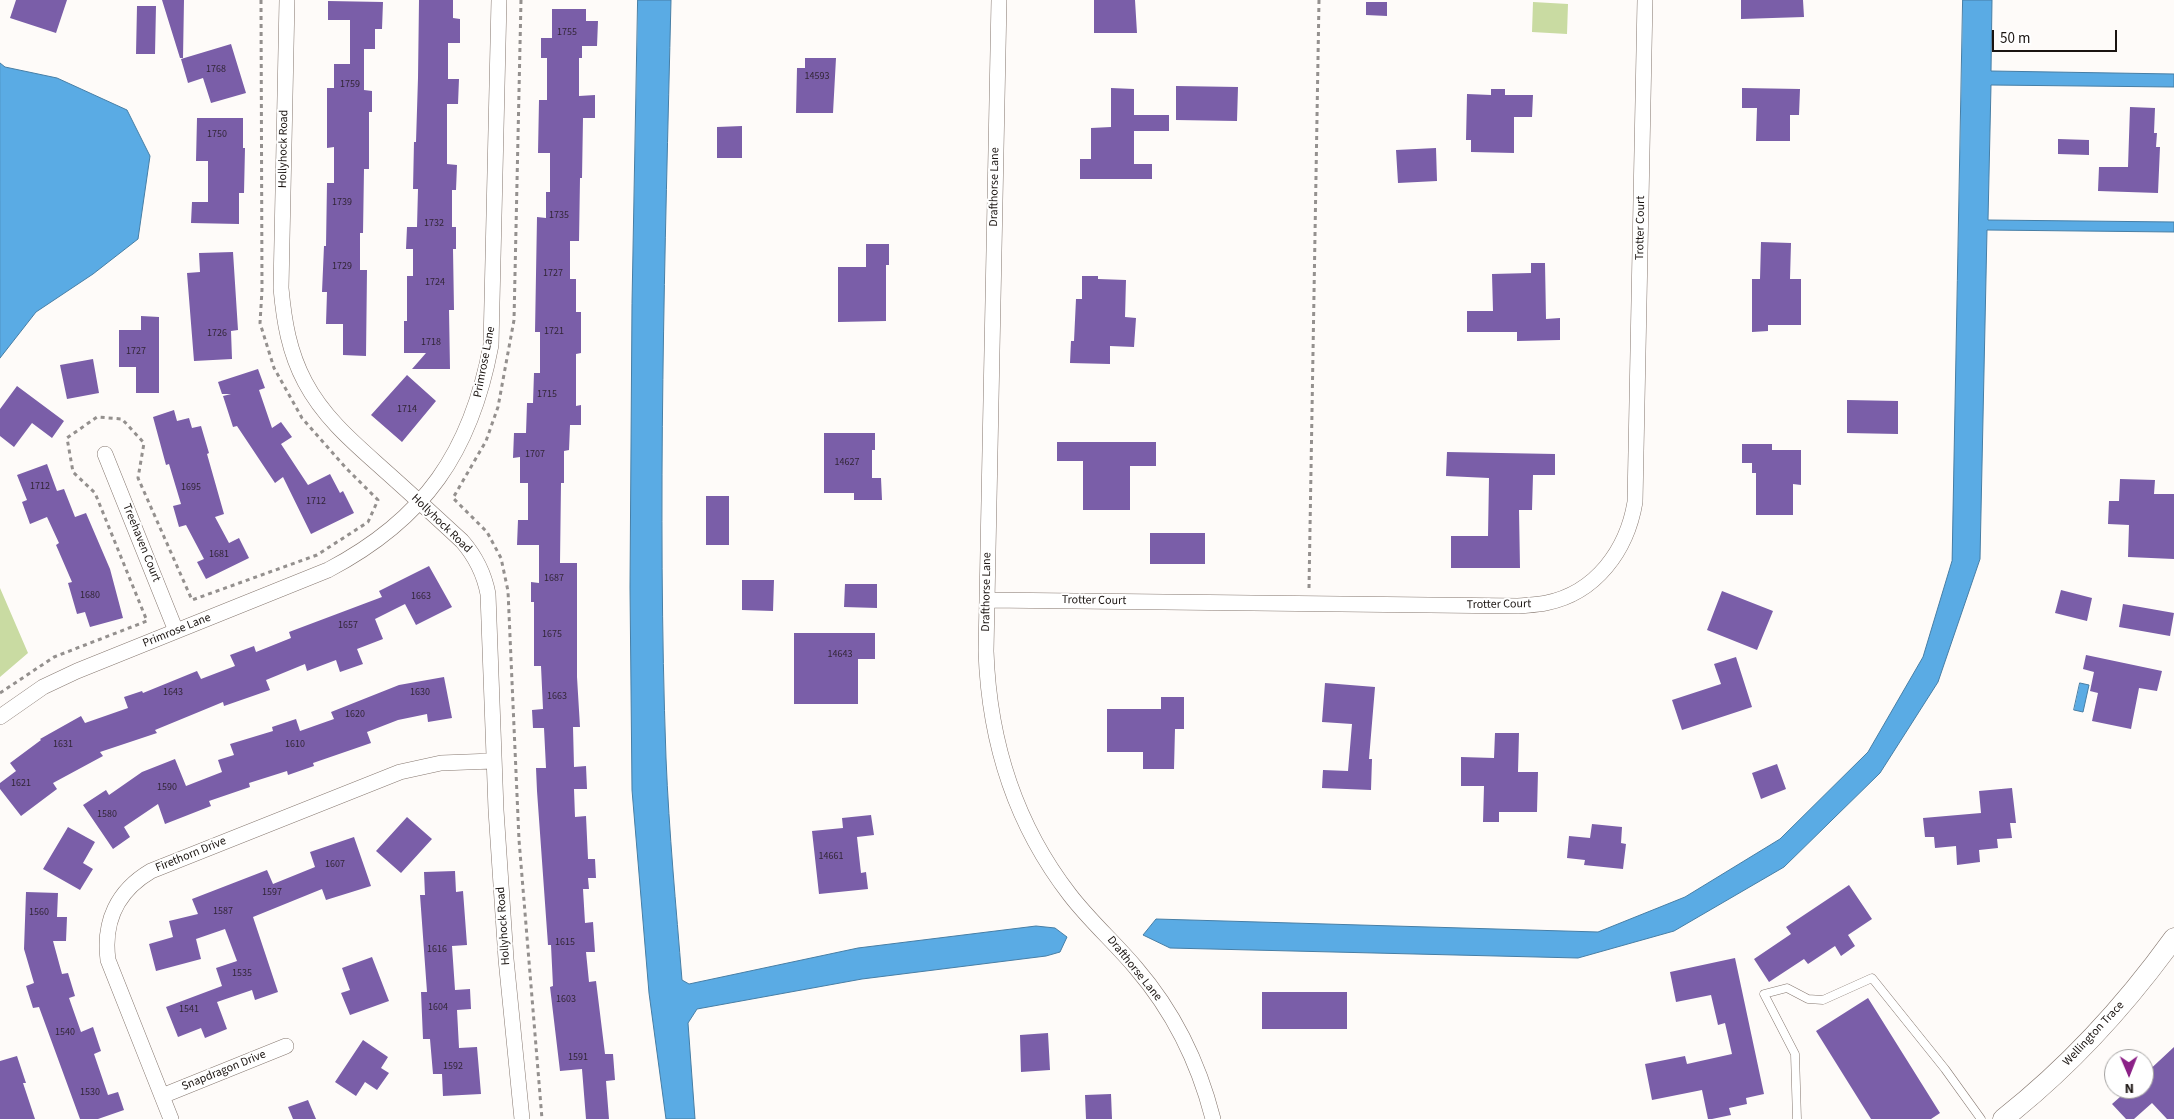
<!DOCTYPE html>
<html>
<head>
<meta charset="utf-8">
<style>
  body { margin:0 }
  #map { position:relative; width:2174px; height:1119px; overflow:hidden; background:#fefbf9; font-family:"Source Sans 3",sans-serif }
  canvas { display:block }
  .north { position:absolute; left:2104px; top:1049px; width:50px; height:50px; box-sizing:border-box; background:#fff; border:1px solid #a3a1a0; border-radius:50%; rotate:179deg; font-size:14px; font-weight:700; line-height:20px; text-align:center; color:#1a1411 }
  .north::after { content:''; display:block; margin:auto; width:18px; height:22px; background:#8b2187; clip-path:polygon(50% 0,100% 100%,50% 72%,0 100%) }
  .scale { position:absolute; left:1992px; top:30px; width:125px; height:22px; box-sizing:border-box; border:2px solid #1a1411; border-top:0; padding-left:6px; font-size:15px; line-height:18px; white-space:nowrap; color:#1a1411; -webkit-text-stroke:4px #fff; paint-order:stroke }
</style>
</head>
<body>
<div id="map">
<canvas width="2174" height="1119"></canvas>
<div class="north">N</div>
<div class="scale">50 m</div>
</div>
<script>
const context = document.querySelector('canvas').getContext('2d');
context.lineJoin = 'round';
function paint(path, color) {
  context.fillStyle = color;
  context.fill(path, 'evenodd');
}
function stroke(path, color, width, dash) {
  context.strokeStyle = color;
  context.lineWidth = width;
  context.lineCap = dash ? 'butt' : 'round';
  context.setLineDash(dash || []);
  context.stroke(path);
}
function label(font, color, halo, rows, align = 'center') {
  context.font = font + ' "Source Sans 3",sans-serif';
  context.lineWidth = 4;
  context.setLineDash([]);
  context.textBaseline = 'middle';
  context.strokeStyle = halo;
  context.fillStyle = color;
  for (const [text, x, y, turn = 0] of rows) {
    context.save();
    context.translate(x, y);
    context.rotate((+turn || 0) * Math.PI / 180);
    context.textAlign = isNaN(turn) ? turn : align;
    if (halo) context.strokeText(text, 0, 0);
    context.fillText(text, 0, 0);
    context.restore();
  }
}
const green = new Path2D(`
  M1533,2L1568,4L1567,34L1532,32Z
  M0,588L28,653L0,677Z`);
const water = new Path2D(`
  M638,0H671C665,253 657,506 666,758C669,832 676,906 682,980L689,984L858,948L1036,926L1055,928L1067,937L1060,952L1046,956L862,979L697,1009L688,1023L695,1119H666L649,993L632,790L630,587L632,304Z
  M1963,0H1992L1991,71L2174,74V87L1991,85L1988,220L2174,222V232L1987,230L1980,559L1938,682L1880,773L1784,867L1674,931L1578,958L1170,948L1143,935L1156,919L1598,932L1685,897L1780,839L1868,752L1923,657L1952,561Z
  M0,63L5,67L57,78L127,110L150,156L138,239L93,274L36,312L0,358Z
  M2080,683L2089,685L2083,712L2074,710Z`);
const building = new Path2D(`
  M16,0H67L56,33L10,18Z
  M162,0H184L183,58H180Z
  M419,0H453V18L460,19V43H448V79H459L458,104H447V164L457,165L456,190H452V227H456V249H453L454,310H449L450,369H412L426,353H404V321H407V276H413V249H406L407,227H417L418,189H413L414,142H416L418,78Z
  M1094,0H1135L1137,33H1094Z
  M1741,0H1803L1804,17L1741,19Z
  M328,1L383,2L382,29H375V49H364V90L372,91V112H369V169H364L363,233H360V270H367L366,356L343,355V324H326L327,292H322L324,246H326L327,183H334V147L327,148V88H334V64H350V20H328Z
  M1366,2H1387V16L1366,15Z
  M137,6H156L155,54H136Z
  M552,9H586V21H598L597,46H582V58H579V96L595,95V118H583L582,178H580L579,241H570V279H576V312H581V353L576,354V406L581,405V425H570L569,450L564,451V483H561L560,563H577V677L580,727H573L574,767L586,766L587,789H574L575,817L586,816L588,859H595L596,878H588L589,889H583L585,923L593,922L595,952H586L589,982L596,981L605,1054H613L615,1080L606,1081L609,1119H586L582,1069L560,1071L550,987L553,986L551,945H548L537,791L536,768H546L544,728H533L532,710L543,709L541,666H534V602H531V582L539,583V545H517L518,520H528V483H520V457L513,458L514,433H526L527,403H533L534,373H540V332H535L537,217L546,218V192H550V153H538L539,100H547V58H541V38H552Z
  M231,44L246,93L211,103L203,78L188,83L181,59Z
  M805,58H836L833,113H796L797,68H805Z
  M1176,86L1238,87L1237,121L1176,120Z
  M1111,88L1134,89V115H1169V131H1134V164H1152V179H1080V159H1091V128L1111,127Z
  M1742,88L1800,89L1799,115H1790V141H1756L1757,108H1742Z
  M1491,89H1505V95H1533L1532,117H1514V153L1471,152V140H1466L1467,94L1491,95Z
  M2130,107L2155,108L2154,133H2157L2156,147H2160L2158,193L2098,191L2099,167H2128Z
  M197,118H243V148H245L244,193H239V224L191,223L192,202H208V161H196Z
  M742,126V158H717V127Z
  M2058,139L2089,140V155L2058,154Z
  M1436,148L1437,181L1398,183L1396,150Z
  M1761,242L1791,243L1790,279H1801V325H1768V331L1752,332V279H1760Z
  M866,244H889V265H886V321L838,322V267H866Z
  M233,252L238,330L231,331L232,359L194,361L187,273L200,272L199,253Z
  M1531,263H1545L1546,319L1560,318V340L1517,341V332H1467V311H1493L1492,274L1531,273Z
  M1082,276H1098V279L1126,280L1125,317L1136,318L1134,347L1110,346V364L1070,363L1071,341H1074L1076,299H1082Z
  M141,316L159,317V393H136V367H119V330H141Z
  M93,359L99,393L67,399L60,365Z
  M258,369L265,388L259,390L272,428L281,422L292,437L281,444L308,485L330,474L340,493L343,491L354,513L311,534L283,477L275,483L237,426L233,427L223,396L231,394H222L218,382Z
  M407,375L436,401L402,442L371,415Z
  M17,386L64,421L52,438L32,423L14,447L0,436V409Z
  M1847,400L1898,401V434L1847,433Z
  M174,410L177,421L189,418L192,428L201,426L209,453L207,454L224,514L215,517L229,543L239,538L249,558L206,579L197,562L204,559L186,525L179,527L173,506L181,504L169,464L166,465L153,417Z
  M824,433H875V450H872V478H881L882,500H854V493H824Z
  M1057,442H1156V466H1130V510H1083V461H1057Z
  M1742,444H1772V450H1801V485L1793,484V515H1756V473H1752V463H1742Z
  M1447,452L1555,454V475H1533L1532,510H1519L1520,568H1451V536H1488L1489,478L1446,476Z
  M47,464L57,491L64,489L75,517L86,513L110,569L123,618L90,627L85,612L77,614L68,583L72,582L56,545L59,543L47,517L30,524L22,502L27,500L17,475Z
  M2120,479L2155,480L2154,494H2174V559L2128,557L2129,525L2108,524L2109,501H2119Z
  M706,496H729V545H706Z
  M1150,533H1205V564H1150Z
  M429,566L452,607L416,625L405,604L375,619L383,639L357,649L363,664L340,672L336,660L307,671L305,664L266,680L270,690L224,706L223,702L155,730L157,733L100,752L103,756L53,783L57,789L21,816L0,789V783L16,771L10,763L41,740L40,739L81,716L85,723L128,708L124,697L142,691L143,693L197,671L201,679L235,666L230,655L254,646L256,652L291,638L289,632L382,597L379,591Z
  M742,580H774L773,611L742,610Z
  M845,584H877V608L844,607Z
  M2061,590L2092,598L2087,621L2055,613Z
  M1722,591L1773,611L1757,650L1707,630Z
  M2123,604L2174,613L2170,636L2119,627Z
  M794,633H875V659H858V704H794Z
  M2086,655L2162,671L2157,691L2139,688L2131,729L2092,721L2098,693L2090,691L2094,672L2083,669Z
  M1736,657L1752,707L1682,730L1672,700L1721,684L1714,664Z
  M444,677L452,718L428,722L427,714L398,720L367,732L371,743L313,763L314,766L288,775L287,771L249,783L250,787L209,801L211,806L165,824L158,804L124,827L130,837L113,849L83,805L106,790L109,795L142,772L175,759L186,786L222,772L218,760L234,755L230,744L273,731L272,727L296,719L300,731L334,719L331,712L399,685Z
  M1325,683L1375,687L1369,759H1372L1371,790L1322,788L1323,770L1348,771L1352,724L1322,722Z
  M1161,697H1184V729H1175L1174,769H1143V752H1107V709H1161Z
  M1495,733H1519L1518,772H1538L1537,812H1499V822H1483L1484,786H1461V757L1494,758Z
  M1777,764L1786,789L1761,799L1752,773Z
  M2012,788L2016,823H2010L2012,838L1997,839L1998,848L1979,850L1980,862L1957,865L1956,846L1935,848L1934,837H1925L1923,818L1981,813L1979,791Z
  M871,815L874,835L857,837L861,873L866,872L868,889L819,894L812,831L843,828L842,818Z
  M407,817L432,839L401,873L376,851Z
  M1592,824L1622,827L1621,843L1626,844L1623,869L1584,865L1585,860L1567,858L1569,836L1590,838Z
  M68,827L95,842L83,863L93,869L80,890L43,869Z
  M354,837L371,886L326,900L322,889L253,917L278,992L255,1000L252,990L217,1002L227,1029L205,1038L201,1028L178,1037L166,1007L222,986L216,968L237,961L225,929L196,939L201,959L156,971L149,944L173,937L169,921L198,914L192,899L267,870L273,884L315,867L310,852Z
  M455,871L456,892L463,891L467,945L452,946L455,990L470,989L471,1009L457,1010L459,1048L477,1047L481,1094L443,1096L442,1074H433L430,1039H423L421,992H427L420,895H425L424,872Z
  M1849,885L1872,919L1848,935L1855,946L1841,956L1835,946L1808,964L1804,959L1769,982L1754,959L1791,934L1786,927Z
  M26,892L58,893L57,917H67L66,941H53L62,974L68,973L75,996L69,998L81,1032L93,1027L101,1051L94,1054L108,1095L118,1092L124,1110L98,1119H80L39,1007L33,1008L26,986L34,983L24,949Z
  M372,957L389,1001L350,1015L341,993L350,990L342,968Z
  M1735,958L1764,1094L1746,1098L1747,1104L1729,1108L1731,1115L1712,1119H1708L1702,1090L1652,1100L1645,1064L1685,1056L1687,1064L1732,1054L1725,1023L1718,1025L1711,995L1676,1002L1670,972Z
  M1262,992H1347V1029H1262Z
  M1868,998L1940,1113L1931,1119H1871L1816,1031Z
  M1048,1033L1050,1070L1021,1072L1020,1035Z
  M363,1040L388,1057L381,1068L389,1073L377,1090L365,1082L356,1096L335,1082Z
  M2174,1047V1119H2167L2152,1103L2134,1119H2126L2112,1104L2129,1089H2144V1075Z
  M17,1056L26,1083H23L35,1119H0V1061Z
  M1111,1094L1112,1119H1086L1085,1095Z
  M308,1100L316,1119H293L288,1107Z`);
const path = new Path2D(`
  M521,0L514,320L498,407L486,441L453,498L487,532L501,558L508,591L519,840L542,1119
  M1309,588L1319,0
  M0,693L54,657L147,621L95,493L73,472L67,438L97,417L122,419L144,443L138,478L192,600L317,555L368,522L378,500L346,468L302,418L274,368L260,323L262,290L261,0`);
const service = new Path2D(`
  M1797,1119L1795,1054L1764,994L1787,988L1808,999L1823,1000L1872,978L1945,1069L1981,1119`);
const minor = new Path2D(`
  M287,0L281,288C284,321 289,352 305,382C324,418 354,443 383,469C410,493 436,517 462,541C476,557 484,573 488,594L496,810L506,959L522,1119
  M999,0L986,651C989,740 1015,824 1070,895C1090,921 1115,943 1136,968C1173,1011 1199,1064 1213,1119
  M105,454L176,631
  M987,600L1518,606C1527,605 1537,605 1546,603C1596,593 1627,550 1635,502L1645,0
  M0,717L43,687L77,671L328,570C425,519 471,452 491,345L499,0
  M162,1096L286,1046
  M171,1119L108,960C103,922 117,891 151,871L400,772L441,763L493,761`);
const tertiary = new Path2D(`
  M2003,1119C2069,1067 2125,1006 2174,938`);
const numberNames = [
  ["1755",567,33],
  ["1768",216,70],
  ["14593",817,77],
  ["1759",350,85],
  ["1750",217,135],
  ["1739",342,203],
  ["1735",559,216],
  ["1732",434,224],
  ["1729",342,267],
  ["1727",553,274],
  ["1724",435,283],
  ["1721",554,332],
  ["1726",217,334],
  ["1718",431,343],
  ["1727",136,352],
  ["1715",547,395],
  ["1714",407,410],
  ["1707",535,455],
  ["14627",847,463],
  ["1712",40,487],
  ["1695",191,488],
  ["1712",316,502],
  ["1681",219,555],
  ["1687",554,579],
  ["1680",90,596],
  ["1663",421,597],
  ["1657",348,626],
  ["1675",552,635],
  ["14643",840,655],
  ["1643",173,693],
  ["1630",420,693],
  ["1663",557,697],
  ["1620",355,715],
  ["1631",63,745],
  ["1610",295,745],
  ["1621",21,784],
  ["1590",167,788],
  ["1580",107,815],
  ["14661",831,857],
  ["1607",335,865],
  ["1597",272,893],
  ["1587",223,912],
  ["1560",39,913],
  ["1615",565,943],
  ["1616",437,950],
  ["1535",242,974],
  ["1603",566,1000],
  ["1604",438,1008],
  ["1541",189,1010],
  ["1540",65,1033],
  ["1591",578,1058],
  ["1592",453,1067],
  ["1530",90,1093]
];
const streetNames = [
  ["Hollyhock Road",284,149,-89],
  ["Drafthorse Lane",995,187,-89],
  ["Trotter Court",1641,228,-89],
  ["Primrose Lane",485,362,-79],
  ["Hollyhock Road",441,524,44],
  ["Treehaven Court",141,543,68],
  ["Drafthorse Lane",987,592,-89],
  ["Trotter Court",1094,601,1],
  ["Trotter Court",1499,605,-1],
  ["Primrose Lane",177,631,-22],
  ["Firethorn Drive",191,855,-22],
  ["Hollyhock Road",504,926,-94],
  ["Drafthorse Lane",1134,969,51],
  ["Wellington Trace",2094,1034,-47],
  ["Snapdragon Drive",224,1071,-22]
];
paint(green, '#c9dba2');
paint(water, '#5aabe4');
stroke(water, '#477ea5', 1);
paint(building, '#7a5ea8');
stroke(service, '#867870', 9);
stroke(minor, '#867870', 16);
stroke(tertiary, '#867870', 21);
stroke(path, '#94908e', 3, [4, 4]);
stroke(service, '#fff', 8);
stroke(minor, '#fff', 15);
stroke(tertiary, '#fff', 20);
label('10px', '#322637', null, numberNames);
label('12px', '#1a1411', '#fff', streetNames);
</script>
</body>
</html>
